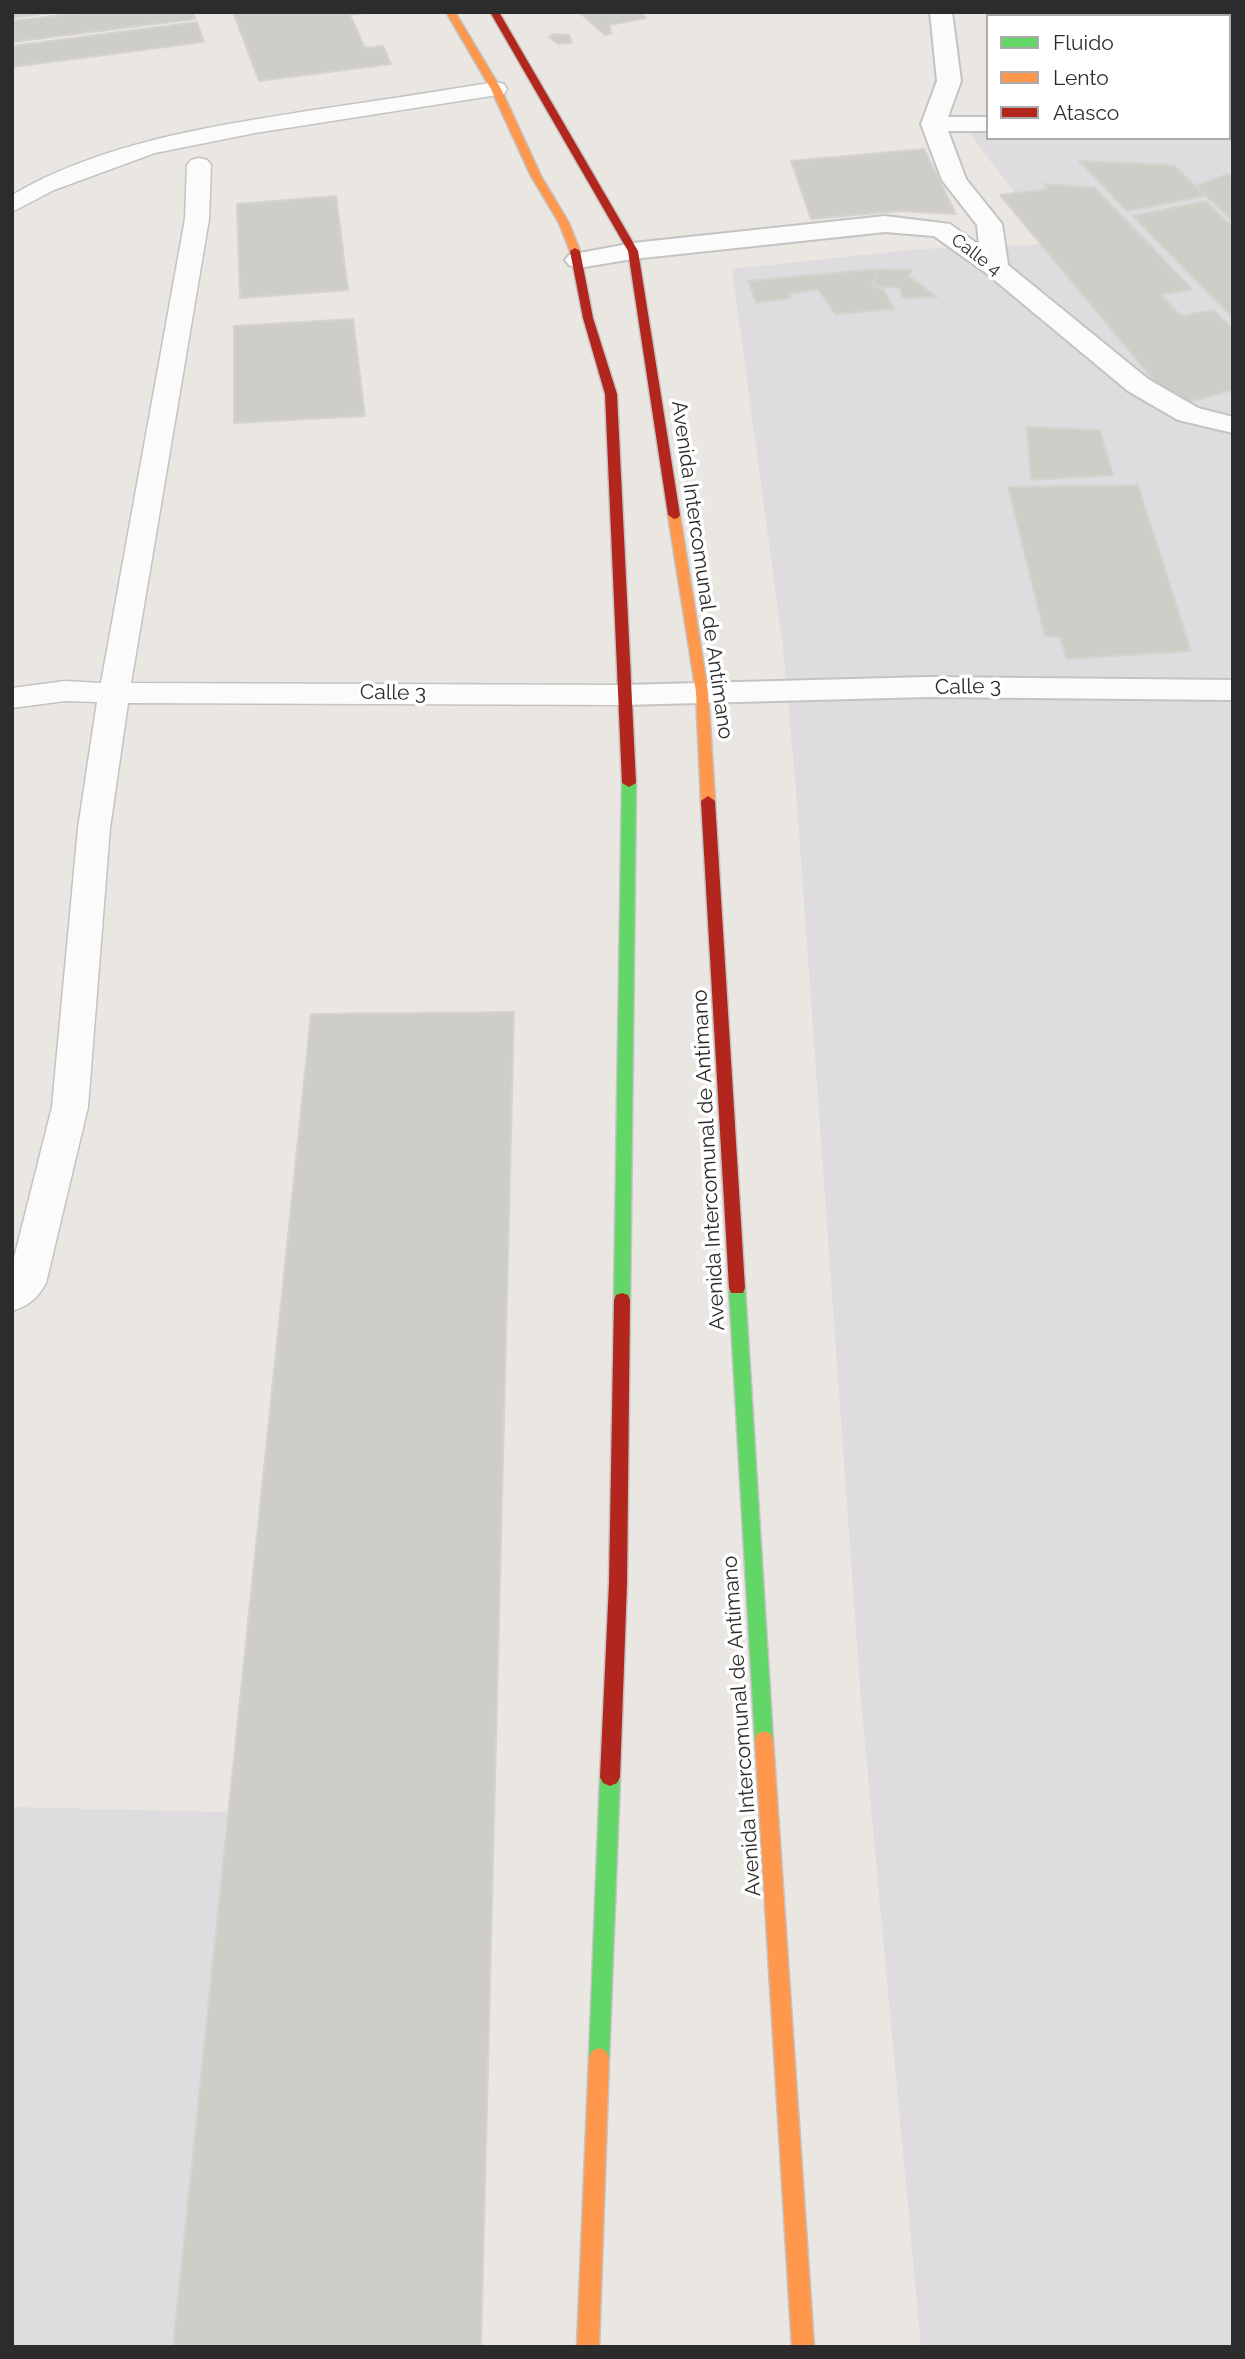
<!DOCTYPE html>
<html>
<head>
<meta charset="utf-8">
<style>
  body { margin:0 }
  #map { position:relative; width:1245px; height:2359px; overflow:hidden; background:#eae7e2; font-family:Raleway,sans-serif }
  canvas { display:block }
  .frame { position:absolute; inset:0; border:14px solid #2c2c2c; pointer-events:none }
  .legend { position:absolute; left:986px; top:14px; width:245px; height:126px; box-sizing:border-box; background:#fff; border:2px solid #ababab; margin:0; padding:9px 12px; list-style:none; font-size:21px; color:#2c2c2c }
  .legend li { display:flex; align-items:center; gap:14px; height:35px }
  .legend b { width:35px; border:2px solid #ababab }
</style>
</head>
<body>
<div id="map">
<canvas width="1245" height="2359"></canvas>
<div class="frame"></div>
<ul class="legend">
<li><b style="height:9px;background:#63d668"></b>Fluido</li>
<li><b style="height:9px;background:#ff974d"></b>Lento</li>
<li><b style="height:9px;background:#b3261e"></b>Atasco</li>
</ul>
</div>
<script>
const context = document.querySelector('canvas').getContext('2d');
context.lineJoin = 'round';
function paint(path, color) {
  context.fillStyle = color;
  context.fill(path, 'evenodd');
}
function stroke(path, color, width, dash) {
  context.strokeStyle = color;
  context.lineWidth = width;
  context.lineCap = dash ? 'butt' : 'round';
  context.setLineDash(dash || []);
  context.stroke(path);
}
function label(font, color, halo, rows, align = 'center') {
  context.font = font + ' Raleway,sans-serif';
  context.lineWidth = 7;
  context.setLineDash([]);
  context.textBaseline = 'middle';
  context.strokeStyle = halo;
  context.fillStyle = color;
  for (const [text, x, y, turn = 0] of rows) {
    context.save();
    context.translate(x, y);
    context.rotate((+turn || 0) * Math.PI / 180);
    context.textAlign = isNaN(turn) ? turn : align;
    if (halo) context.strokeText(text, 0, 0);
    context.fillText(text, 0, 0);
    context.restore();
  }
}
const industrial = new Path2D(`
  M1229,113H1233V2347H921L861,1700L796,791L783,647L732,269L919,249L1054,244L969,133H988V138H1229Z
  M12,1807L227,1812L179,2347H12Z`);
const building = new Path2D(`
  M12,12H56L12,18Z
  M87,12H193L195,19L12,42V21Z
  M233,12H372L350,15L365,48L383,46L391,64L259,81Z
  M579,12H642L646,18L610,25L611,34L605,35Z
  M197,22L204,42L12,67V46Z
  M553,34L569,35L572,43L558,44L549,37Z
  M924,149L956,214L899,211L811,219L791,161Z
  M1079,161L1174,165L1205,196L1127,211Z
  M1228,174L1233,178V221L1195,186Z
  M1044,184L1095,188L1192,289L1161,295L1181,316L1214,310L1233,329V390L1175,406L1000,195L1048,189Z
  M336,196L348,290L240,298L237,204Z
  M1206,201L1233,228V318L1133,216Z
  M877,269L872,286L883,289L894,309L835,314L818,289L788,294L790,298L756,303L748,281Z
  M877,269L912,270L909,276L937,297L902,298L900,288L872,286Z
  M353,319L365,416L234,423V326Z
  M1027,427L1100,430L1113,475L1031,480Z
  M1138,485L1191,651L1066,659L1060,637L1045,636L1008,487Z
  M514,1012L481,2347H173L311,1014Z`);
const lane = new Path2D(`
  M496,82L504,84L507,89L504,94L255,133L155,153L54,190L12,212V195C101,143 207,127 307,111C370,102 433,92 496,82Z
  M199,158L207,160L211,165L209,219L131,683L624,685L635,688L639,695L635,702L624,705L128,703L110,828L88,1107L46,1283C38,1298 28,1306 12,1311V1266L52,1107L78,828L97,702L65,701L12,708V688L65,681L101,683L185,219L187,165L191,160Z`);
const street = new Path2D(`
  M930,12H952L961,81L948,117H988V131H948L966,179L1002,224L1008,265L1148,379L1198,408L1233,417V433L1178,420L1128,391L986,273L934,236L885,232L633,259L578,268L569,265L565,260L569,255L633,243L885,216L950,224L979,245L977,225L942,180L921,124L937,81Z
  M1177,12H1199L1198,16H1176Z
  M1229,40H1233V54H1229Z
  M928,677L1233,680V700L928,697L624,705L613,702L608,695L613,688L624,685Z`);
const fast = new Path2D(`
  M629,779L636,783L630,1300L628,1305H616L614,1300L622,783Z
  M737,1281L743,1283L745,1288L773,1740L771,1746L764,1749L757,1746L755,1740L729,1288L731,1283Z
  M610,1768L617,1771L620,1777L609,2058L606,2065L599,2068L592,2065L589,2058L600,1777L603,1771Z`);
const slow = new Path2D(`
  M446,12H455L501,89L541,176L569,223L580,251L579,253L570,251L559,223L531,176L491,89Z
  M674,511L680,515L708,692L715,801L708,806L701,801L696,692L668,515Z
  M764,1731L771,1734L773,1740L814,2347H792L755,1740L757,1734Z
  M599,2048L606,2051L609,2058L599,2347H577L589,2058L592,2051Z`);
const jam = new Path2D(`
  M490,12H499L638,251L680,515L678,518L674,519L668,515L628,251Z
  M575,248L580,251L593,318L617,394L636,783L629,787L622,783L605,394L583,318L570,251Z
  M708,796L715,801L745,1288L743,1293H731L729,1288L701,801Z
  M622,1293L628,1295L630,1300L627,1583L620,1777L617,1783L610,1786L603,1783L600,1777L609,1583L614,1300L616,1295Z`);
const farStreetnames = [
  ["Calle 4",976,255,37]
];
const streetNames = [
  ["Avenida Intercomunal de Antímano",702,570,82],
  ["Calle 3",968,687,-1],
  ["Calle 3",393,693,1],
  ["Avenida Intercomunal de Antímano",709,1160,-93],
  ["Avenida Intercomunal de Antímano",742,1726,-94]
];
paint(industrial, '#dedcde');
paint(building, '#cfcdc8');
stroke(building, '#d5d3ce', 2);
stroke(lane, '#c4c3c3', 3);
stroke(street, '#c4c3c3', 4);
stroke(fast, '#c4c3c3', 3);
stroke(slow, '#c4c3c3', 3);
stroke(jam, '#c4c3c3', 3);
paint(lane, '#fcfbfb');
paint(street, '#fcfbfb');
paint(fast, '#63d668');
paint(slow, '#ff974d');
paint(jam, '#b3261e');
label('18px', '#2c2c2c', '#fff', farStreetnames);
label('21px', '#2c2c2c', '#fff', streetNames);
</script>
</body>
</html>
